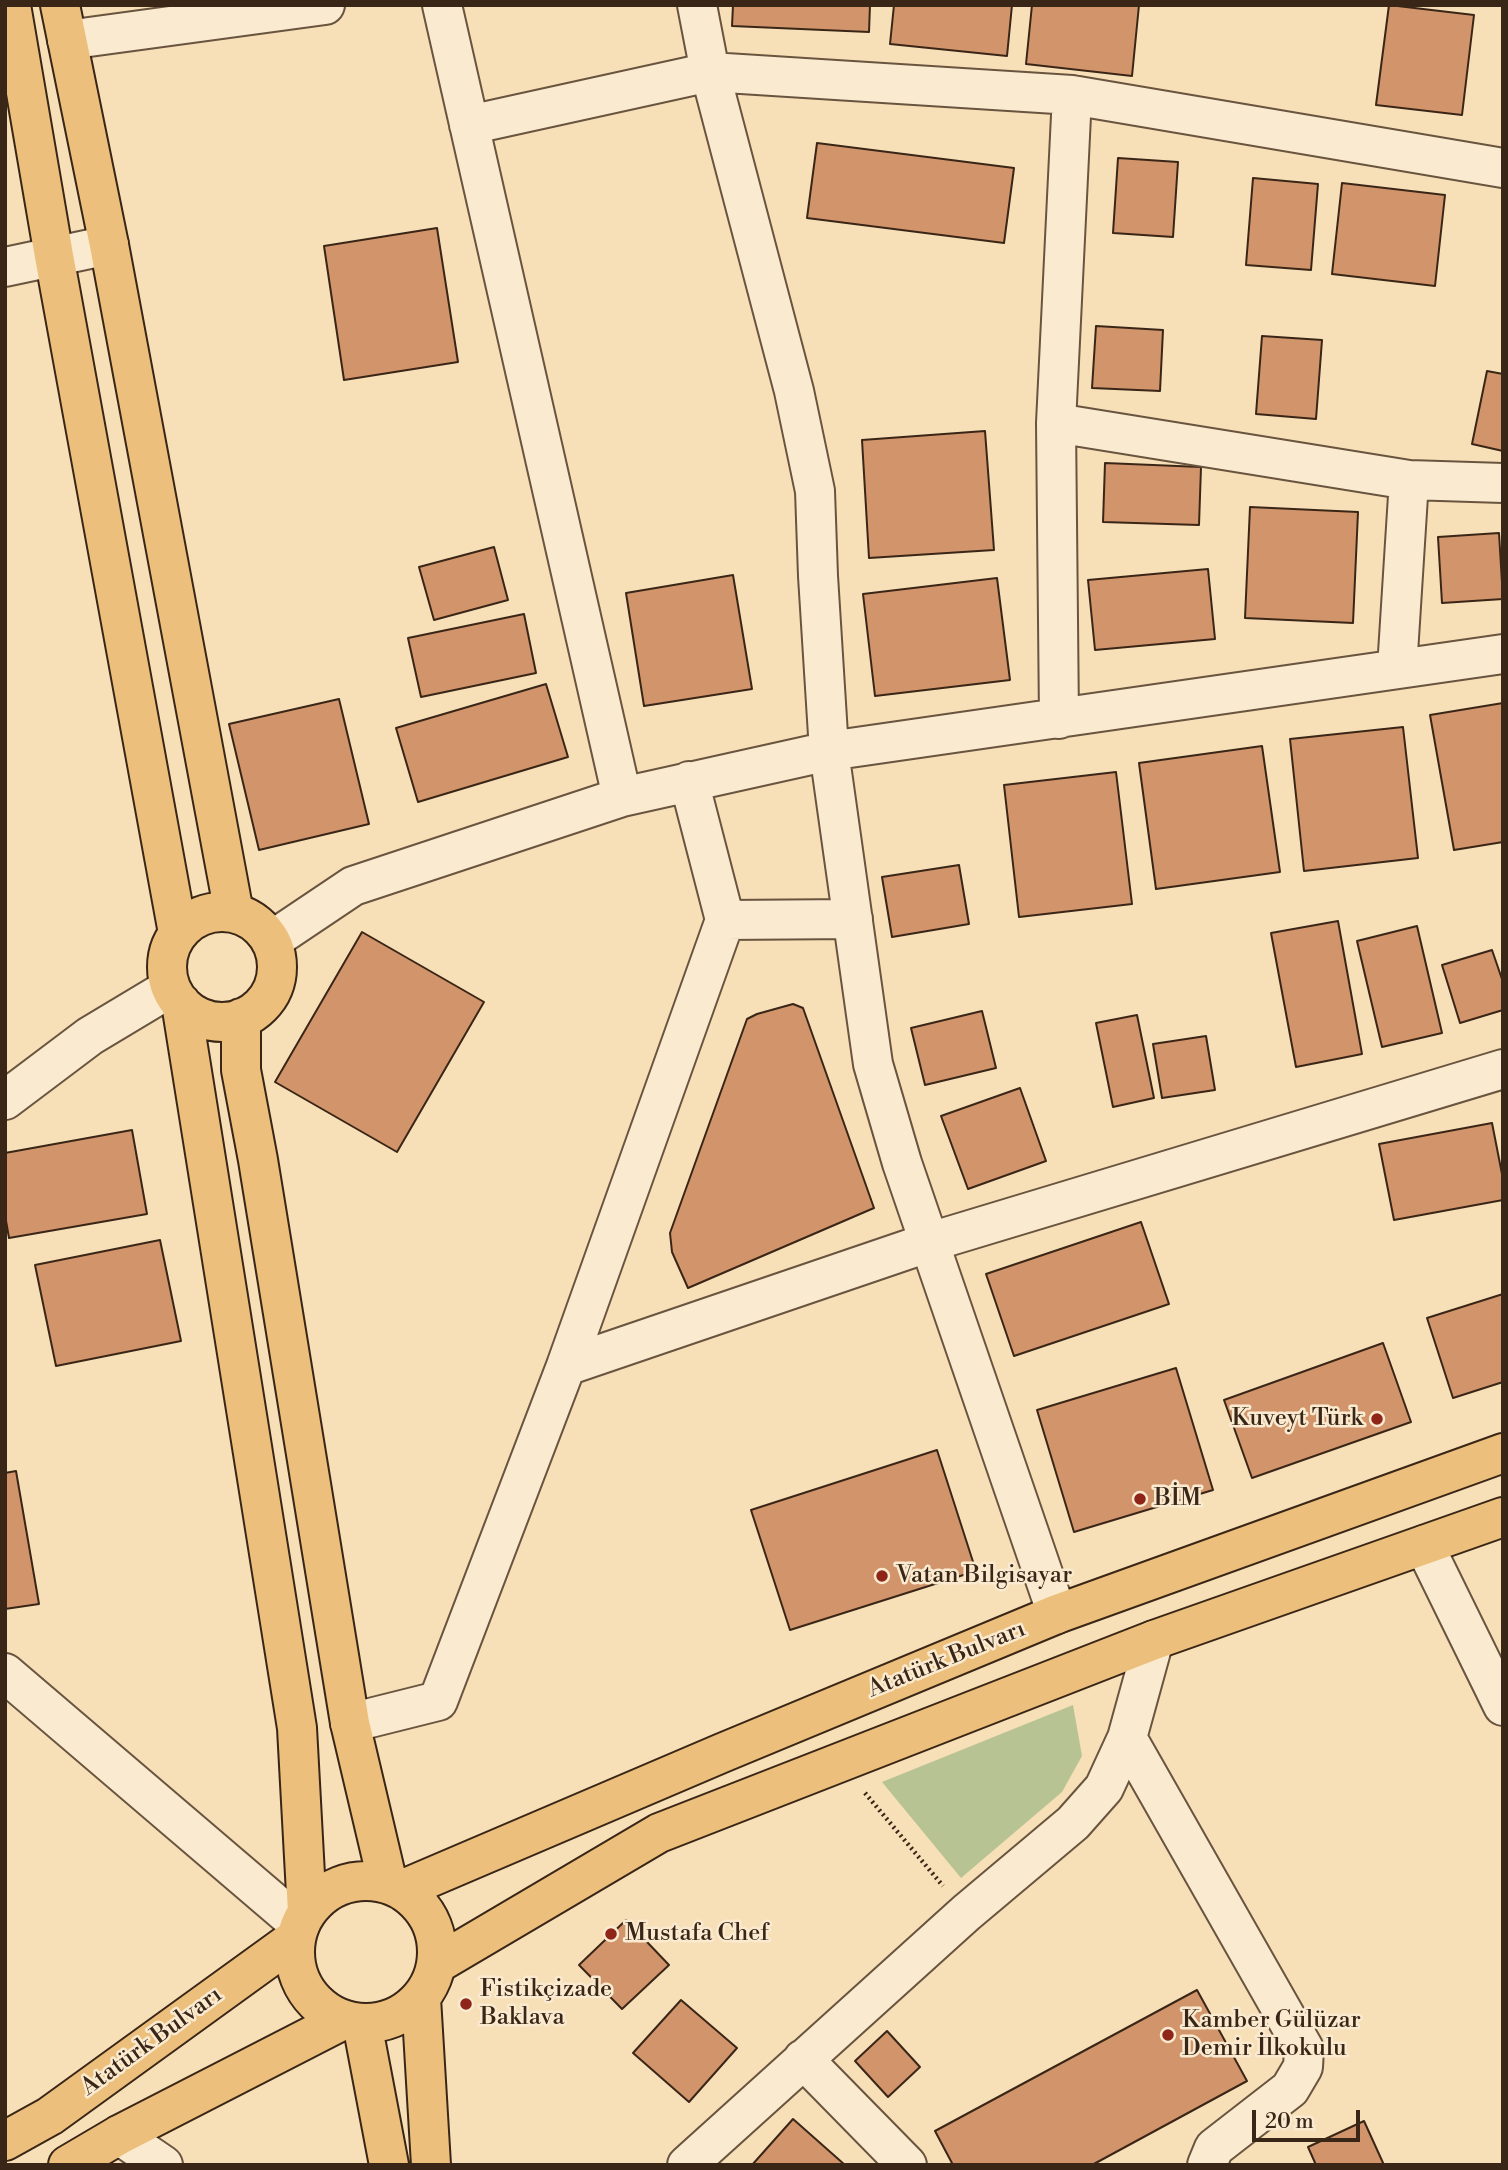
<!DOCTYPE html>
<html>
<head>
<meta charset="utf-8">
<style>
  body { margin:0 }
  #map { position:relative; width:1508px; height:2170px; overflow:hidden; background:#f7dfb7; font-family:"Libre Bodoni",serif }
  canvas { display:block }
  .frame { position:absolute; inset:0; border:7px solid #3a2617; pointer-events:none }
  .scale { position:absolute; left:1252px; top:2110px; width:108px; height:32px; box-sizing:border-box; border:4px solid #3a2617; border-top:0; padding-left:9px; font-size:21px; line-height:24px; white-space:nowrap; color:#3a2617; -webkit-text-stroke:5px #faead0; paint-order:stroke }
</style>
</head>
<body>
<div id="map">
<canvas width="1508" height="2170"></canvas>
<div class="frame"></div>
<div class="scale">20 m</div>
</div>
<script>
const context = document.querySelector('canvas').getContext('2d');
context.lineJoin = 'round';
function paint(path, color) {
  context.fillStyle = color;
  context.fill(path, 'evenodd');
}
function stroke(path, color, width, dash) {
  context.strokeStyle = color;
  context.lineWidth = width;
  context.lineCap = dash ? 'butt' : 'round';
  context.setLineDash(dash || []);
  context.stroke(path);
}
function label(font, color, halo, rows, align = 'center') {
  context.font = font + ' "Libre Bodoni",serif';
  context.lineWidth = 5;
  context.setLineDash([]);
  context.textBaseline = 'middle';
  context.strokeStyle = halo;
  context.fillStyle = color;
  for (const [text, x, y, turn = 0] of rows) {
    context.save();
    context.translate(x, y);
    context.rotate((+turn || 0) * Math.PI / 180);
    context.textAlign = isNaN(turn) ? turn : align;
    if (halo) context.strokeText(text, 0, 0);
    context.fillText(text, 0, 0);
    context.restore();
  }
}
const green = new Path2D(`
  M1073,1705L1082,1756L1062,1792L961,1878L882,1782Z`);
const building = new Path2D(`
  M733,5H870L869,32L732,26Z
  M894,5H1012L1007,56L890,44Z
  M1032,5H1139L1132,76L1026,64Z
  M1389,5L1474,15L1462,115L1376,105Z
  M817,143L1014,168L1004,243L807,218Z
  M1118,158L1178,162L1173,237L1113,233Z
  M1253,178L1318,184L1311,270L1246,265Z
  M1342,183L1445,195L1435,286L1332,274Z
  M437,228L458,362L344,380L324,246Z
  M1096,326L1163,330L1160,391L1092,388Z
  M1262,336L1322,340L1316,419L1256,414Z
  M1487,371L1503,374V451L1472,444Z
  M985,431L994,550L869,558L862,440Z
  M1105,463L1201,467L1199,525L1103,522Z
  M1250,507L1358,512L1353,623L1245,618Z
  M1499,533L1503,599L1442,603L1438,537Z
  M494,547L508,600L434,620L419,567Z
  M1208,569L1215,639L1095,650L1088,580Z
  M733,575L752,689L644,706L626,593Z
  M997,578L1010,680L875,696L863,594Z
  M524,614L536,673L421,697L408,638Z
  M546,684L568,757L418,802L396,728Z
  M339,699L369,824L259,850L229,724Z
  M1503,703V842L1454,850L1430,715Z
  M1403,727L1418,858L1304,871L1290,739Z
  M1262,746L1280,872L1156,889L1139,763Z
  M1116,772L1132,904L1019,917L1004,785Z
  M959,865L969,924L892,937L882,877Z
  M1338,921L1362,1054L1296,1067L1271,933Z
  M1417,926L1442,1033L1382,1047L1357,941Z
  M362,932L484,1002L397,1152L275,1082Z
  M1492,950L1503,982V1010L1460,1023L1442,965Z
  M793,1004L803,1008L874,1208L688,1288L672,1252L670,1233L747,1019L757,1014Z
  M982,1011L996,1068L925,1085L911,1028Z
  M1137,1015L1154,1098L1113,1107L1096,1023Z
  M1206,1036L1215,1090L1162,1098L1153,1044Z
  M1020,1088L1046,1161L968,1189L941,1116Z
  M1492,1123L1503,1179V1200L1394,1220L1379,1144Z
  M132,1130L147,1214L9,1238L5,1215V1153Z
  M1141,1222L1169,1304L1014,1356L986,1274Z
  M160,1240L181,1341L56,1366L35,1265Z
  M1503,1294V1382L1453,1398L1427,1318Z
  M1383,1343L1411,1422L1252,1478L1224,1400Z
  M1176,1368L1213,1490L1074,1532L1037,1410Z
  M937,1450L976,1571L790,1630L751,1510Z
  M16,1471L39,1604L5,1609V1473Z
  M626,1920L669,1965L622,2009L579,1965Z
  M1197,1990L1247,2081L1092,2165H953L935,2131Z
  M681,2000L737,2048L689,2102L633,2053Z
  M887,2031L920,2067L888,2097L855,2061Z
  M793,2119L845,2165H752Z
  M1364,2121L1384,2165H1316L1308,2147Z`);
const path = new Path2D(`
  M865,1793L943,1886`);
const minor = new Path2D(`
  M442,5L622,797
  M697,5L710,72L794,391L815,491L818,576L829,751L873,1064L902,1163L1057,1614
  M67,40L325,5
  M469,125L710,72L1072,95L1503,168
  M5,267L109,245
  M1056,423L1409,480L1503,483
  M1397,669L1409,480
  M1059,719L1056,423L1072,95
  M725,920L853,919
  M271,941L353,886L622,797L829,751L1503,654
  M5,1100L90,1036L170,988
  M566,1366L930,1242L1503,1069
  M1424,1545L1503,1706
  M5,1673L300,1925
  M350,1723L438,1701L566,1366L725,920L689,781
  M1127,1738L1304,2049L1303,2067L1290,2089L1214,2148L1207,2165
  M803,2059L907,2165
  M119,2135L163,2165
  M687,2165L966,1913L1073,1823L1104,1788L1127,1738L1154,1640`);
const major = new Path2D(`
  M11,5L54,256L178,933
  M60,5L109,245L234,913
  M167 967a55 55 0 1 1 110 0a55 55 0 1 1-110 0Z
  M181,1003L297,1728L307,1912
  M241,1018V1070L258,1160L350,1723L388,1884
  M295 1952a71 71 0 1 1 142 0a71 71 0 1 1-142 0Z
  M401,1890L722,1753L1057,1614L1503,1453
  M437,1964L659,1833L1154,1640L1503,1517
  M421,1998L431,2165
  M362,2023L389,2165
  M5,2141L50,2116L296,1938
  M68,2165L119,2135L343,2020`);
const markers = [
  [1377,1419,7,"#8f2418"],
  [1140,1499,7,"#8f2418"],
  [882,1576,7,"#8f2418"],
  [611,1934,7,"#8f2418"],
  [466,2004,7,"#8f2418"],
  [1168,2035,7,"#8f2418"]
];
const poiNames = [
  ["Kuveyt Türk",1363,1419,"right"],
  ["BİM",1154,1499],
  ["Vatan Bilgisayar",896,1576],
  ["Mustafa Chef",625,1934],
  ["Fistikçizade",480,1990],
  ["Baklava",480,2018],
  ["Kamber Gülüzar",1182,2021],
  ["Demir İlkokulu",1182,2049]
];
const streetNames = [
  ["Atatürk Bulvarı",947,1660,-22],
  ["Atatürk Bulvarı",152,2042,-36]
];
paint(green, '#b7c393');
paint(building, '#d2946b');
stroke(building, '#3a2617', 2);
stroke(minor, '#69543f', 42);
stroke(major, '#3a2617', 42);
stroke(path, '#3a2617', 4.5, [2, 3.5]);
stroke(minor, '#faead0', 38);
stroke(major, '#ecc07c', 38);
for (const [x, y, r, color] of markers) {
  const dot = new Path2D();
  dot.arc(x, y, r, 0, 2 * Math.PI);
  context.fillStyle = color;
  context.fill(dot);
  stroke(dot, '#faead0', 2.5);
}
label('24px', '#3a2617', '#faead0', poiNames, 'left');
label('24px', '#3a2617', '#faead0', streetNames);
</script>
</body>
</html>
